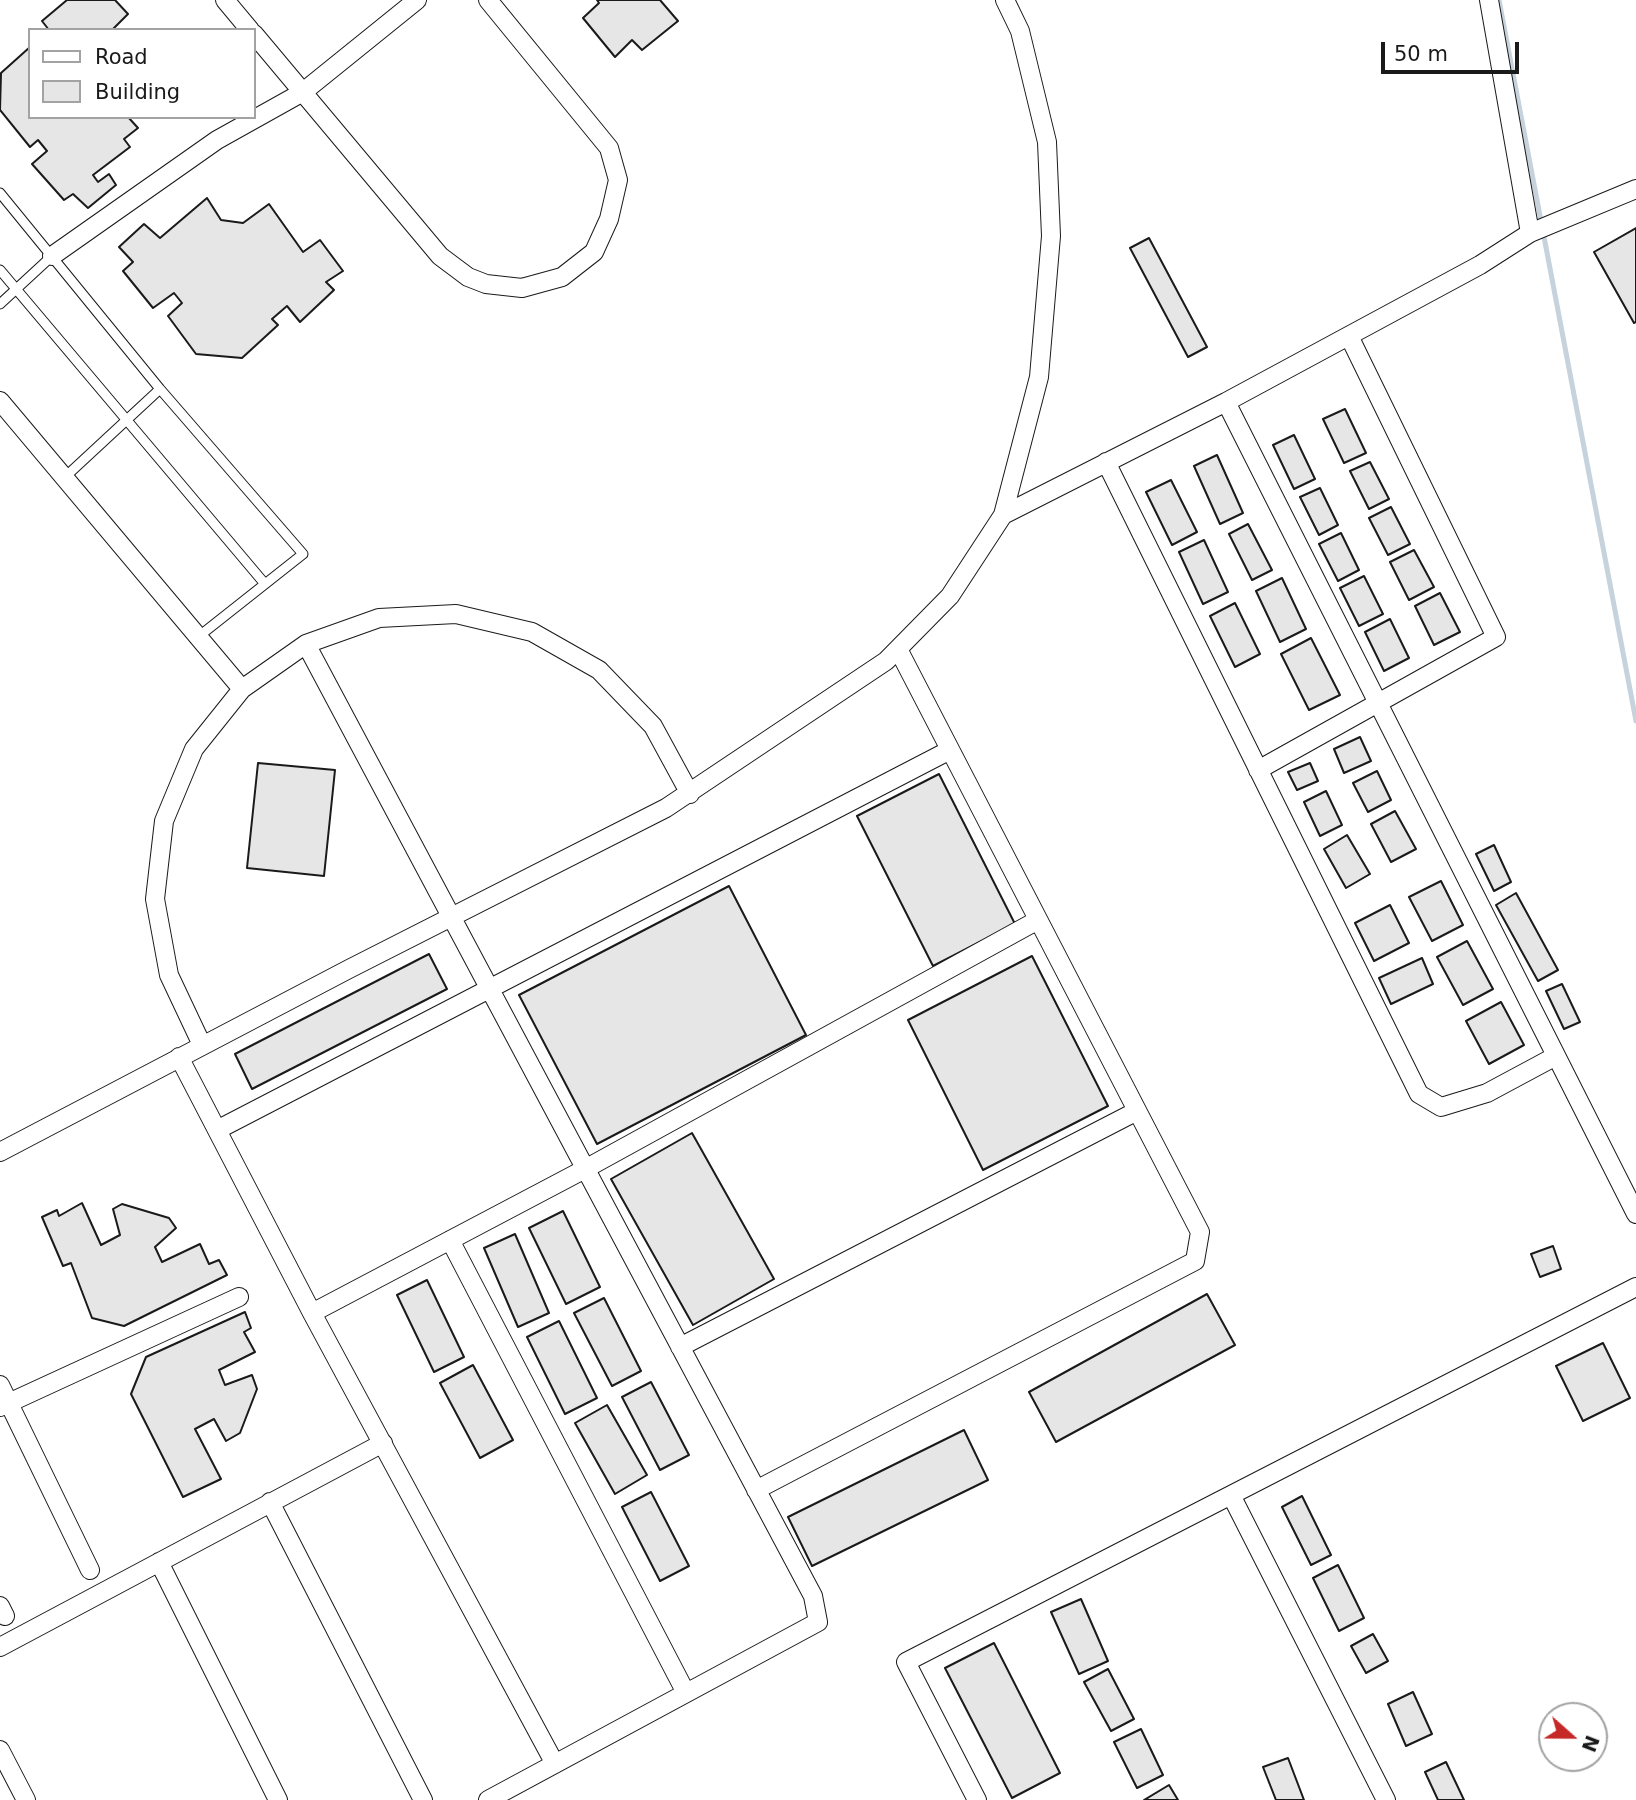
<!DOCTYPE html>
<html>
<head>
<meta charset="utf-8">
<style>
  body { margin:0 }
  #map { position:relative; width:1636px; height:1800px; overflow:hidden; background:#fff; font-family:"DejaVu Sans",sans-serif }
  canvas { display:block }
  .legend { position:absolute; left:28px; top:28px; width:228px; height:91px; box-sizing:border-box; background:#fff; border:2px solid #a3a3a3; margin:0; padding:9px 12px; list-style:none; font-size:21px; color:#1a1a1a }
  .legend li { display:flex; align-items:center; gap:14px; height:35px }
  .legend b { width:35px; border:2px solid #a3a3a3 }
  .north { position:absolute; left:1538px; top:1702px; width:70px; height:70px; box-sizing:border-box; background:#fff; border:2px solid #a3a3a3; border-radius:50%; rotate:111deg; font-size:19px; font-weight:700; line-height:28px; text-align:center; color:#1a1a1a }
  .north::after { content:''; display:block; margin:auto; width:24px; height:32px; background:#c62828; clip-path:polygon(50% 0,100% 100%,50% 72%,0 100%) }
  .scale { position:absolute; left:1381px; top:42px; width:138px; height:32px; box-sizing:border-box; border:4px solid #1a1a1a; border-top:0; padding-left:9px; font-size:21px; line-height:24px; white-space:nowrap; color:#1a1a1a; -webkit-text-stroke:5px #fff; paint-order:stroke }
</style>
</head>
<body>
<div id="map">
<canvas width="1636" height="1800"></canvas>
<ul class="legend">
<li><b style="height:9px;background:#fff"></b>Road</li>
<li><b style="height:19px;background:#e6e6e6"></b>Building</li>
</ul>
<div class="north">N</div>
<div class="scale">50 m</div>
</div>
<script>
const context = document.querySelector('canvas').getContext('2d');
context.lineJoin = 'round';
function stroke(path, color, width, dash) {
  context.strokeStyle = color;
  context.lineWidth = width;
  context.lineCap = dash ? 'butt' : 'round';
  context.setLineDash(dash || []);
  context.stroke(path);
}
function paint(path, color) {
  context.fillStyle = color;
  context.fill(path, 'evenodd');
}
const stream = new Path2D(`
  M1499,0L1636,721`);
const building = new Path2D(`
  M67,0H115L128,14L112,30H49L42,21Z
  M597,0H660L678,21L642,50L632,40L615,57L583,18L599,3Z
  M30,47V117H128L138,128L124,139L130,147L93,175L98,182L109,174L116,185L88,208L73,194L64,200L32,164L47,151L38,140L30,147L0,110L1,73Z
  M207,198L221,220L243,223L269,204L303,252L320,240L343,271L326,282L334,290L300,322L287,306L272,319L278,325L242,358L196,354L168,316L182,303L174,293L153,308L123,271L133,262L119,247L144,224L160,238Z
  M1636,228V322L1634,323L1594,252Z
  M1149,238L1207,347L1188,357L1130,248Z
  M1345,409L1366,453L1344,463L1323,419Z
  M1294,435L1315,479L1294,489L1273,445Z
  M1217,455L1243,513L1220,524L1194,466Z
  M1370,462L1389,499L1369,509L1350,471Z
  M1171,480L1197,532L1172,545L1146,492Z
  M1320,488L1338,525L1319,535L1300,497Z
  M1391,507L1410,544L1388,555L1369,518Z
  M1248,524L1272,570L1252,580L1229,534Z
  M1341,533L1359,570L1338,581L1319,544Z
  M1204,540L1228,592L1203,604L1179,552Z
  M1414,550L1434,587L1409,600L1390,562Z
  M1364,576L1383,614L1359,626L1340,588Z
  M1282,578L1306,629L1280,642L1256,591Z
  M1440,593L1460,632L1434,645L1415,606Z
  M1235,603L1260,654L1235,667L1210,616Z
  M1390,619L1409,658L1384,671L1365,632Z
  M1311,638L1340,695L1309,710L1281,654Z
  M1360,737L1371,761L1344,773L1334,749Z
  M258,763L335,770L324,876L247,868Z
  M1310,763L1318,781L1297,790L1288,772Z
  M1377,771L1391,800L1368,812L1353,783Z
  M939,774L1015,924L933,966L857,816Z
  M1326,791L1342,825L1320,836L1304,802Z
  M1395,811L1416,849L1391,862L1371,824Z
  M1347,835L1370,874L1346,888L1324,849Z
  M1494,845L1511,882L1494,891L1476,854Z
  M1441,881L1463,925L1432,941L1409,897Z
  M729,886L806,1035L597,1144L519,995Z
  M1516,893L1558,970L1538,981L1496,905Z
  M1390,905L1409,943L1374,961L1355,923Z
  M1467,941L1493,989L1463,1005L1437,957Z
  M429,954L447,989L252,1089L235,1054Z
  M1032,956L1108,1106L983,1170L908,1020Z
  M1422,958L1433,984L1391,1004L1379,978Z
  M1562,984L1580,1022L1564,1029L1546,991Z
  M1501,1002L1524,1045L1489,1064L1466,1021Z
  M692,1133L774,1279L693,1325L611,1179Z
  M82,1203L101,1245L120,1235L113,1209L122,1204L169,1218L176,1228L155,1247L162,1262L200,1244L209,1264L219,1260L227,1275L124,1326L92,1318L71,1263L63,1266L42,1217L57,1210L59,1216Z
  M563,1211L600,1287L566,1304L529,1228Z
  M515,1234L549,1313L518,1327L484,1248Z
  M1553,1246L1561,1269L1540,1277L1531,1254Z
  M427,1280L464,1357L434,1372L397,1295Z
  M1207,1294L1235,1345L1056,1442L1029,1392Z
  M604,1298L641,1371L612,1386L574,1313Z
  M245,1312L251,1328L244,1332L255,1352L219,1370L225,1385L252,1375L257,1389L240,1433L226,1441L214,1419L195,1429L221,1479L183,1497L131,1394L146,1357Z
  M559,1321L597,1398L565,1414L527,1337Z
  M1603,1343L1630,1398L1583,1421L1556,1366Z
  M473,1365L513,1440L480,1458L440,1383Z
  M651,1382L689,1455L660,1470L622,1397Z
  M607,1405L647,1475L615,1494L575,1423Z
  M964,1430L988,1480L812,1566L788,1517Z
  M651,1492L689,1566L660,1581L622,1507Z
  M1302,1496L1331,1555L1311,1565L1282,1507Z
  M1338,1565L1364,1618L1339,1631L1313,1578Z
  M1081,1599L1108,1661L1079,1674L1051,1612Z
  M1373,1634L1388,1661L1366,1673L1351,1646Z
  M994,1643L1060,1773L1012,1798L945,1668Z
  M1108,1669L1134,1719L1111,1731L1084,1682Z
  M1413,1692L1432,1734L1406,1746L1388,1704Z
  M1141,1729L1163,1775L1137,1788L1114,1742Z
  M1288,1758L1304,1800H1276L1263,1767Z
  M1446,1762L1464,1800H1438L1425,1772Z
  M1169,1785L1178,1800H1144Z`);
const service = new Path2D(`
  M0,193L160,389L303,554L198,637
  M0,270L265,584
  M0,304L52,256
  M64,478L160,389`);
const minor = new Path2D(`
  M225,0L250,30
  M1489,0L1530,233
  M254,34L440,256L468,277L486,284L522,288L562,277L594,252L609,219L618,180L609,148L488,0
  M52,256L217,140L303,92L417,0
  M0,401L242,689
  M1226,402L1636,1214
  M1106,462L1419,1094L1441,1107L1487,1093L1556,1056
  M1003,515L1226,402L1480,265L1530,233L1636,189
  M306,644L813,1596L818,1622L488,1800
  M1258,770L1496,637L1349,336
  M202,1045L169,975L155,899L164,821L194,749L242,689L306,644L379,618L456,614L532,632L599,670L653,726L690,794
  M179,1057L312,1313L555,1764
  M217,1130L950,750
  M0,1152L349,969L666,808L886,661L950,596L1003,515L1039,377L1051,236L1047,142L1020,31L1005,0
  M450,1240L686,1693
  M312,1313L585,1169L1038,920
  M680,1347L1137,1111
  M0,1385L90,1570
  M0,1407L239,1297
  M756,1490L1195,1261L1200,1232L898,649
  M1231,1495L1386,1800
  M270,1502L423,1800
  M159,1562L278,1800
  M0,1606L5,1616
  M0,1647L383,1443
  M0,1750L26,1800
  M977,1800L906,1662L1636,1287`);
stroke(stream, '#c6d2dc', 5);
paint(building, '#e6e6e6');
stroke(building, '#1a1a1a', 2);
stroke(service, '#1a1a1a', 11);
stroke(minor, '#1a1a1a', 20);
stroke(service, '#fff', 9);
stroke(minor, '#fff', 18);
</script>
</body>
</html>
